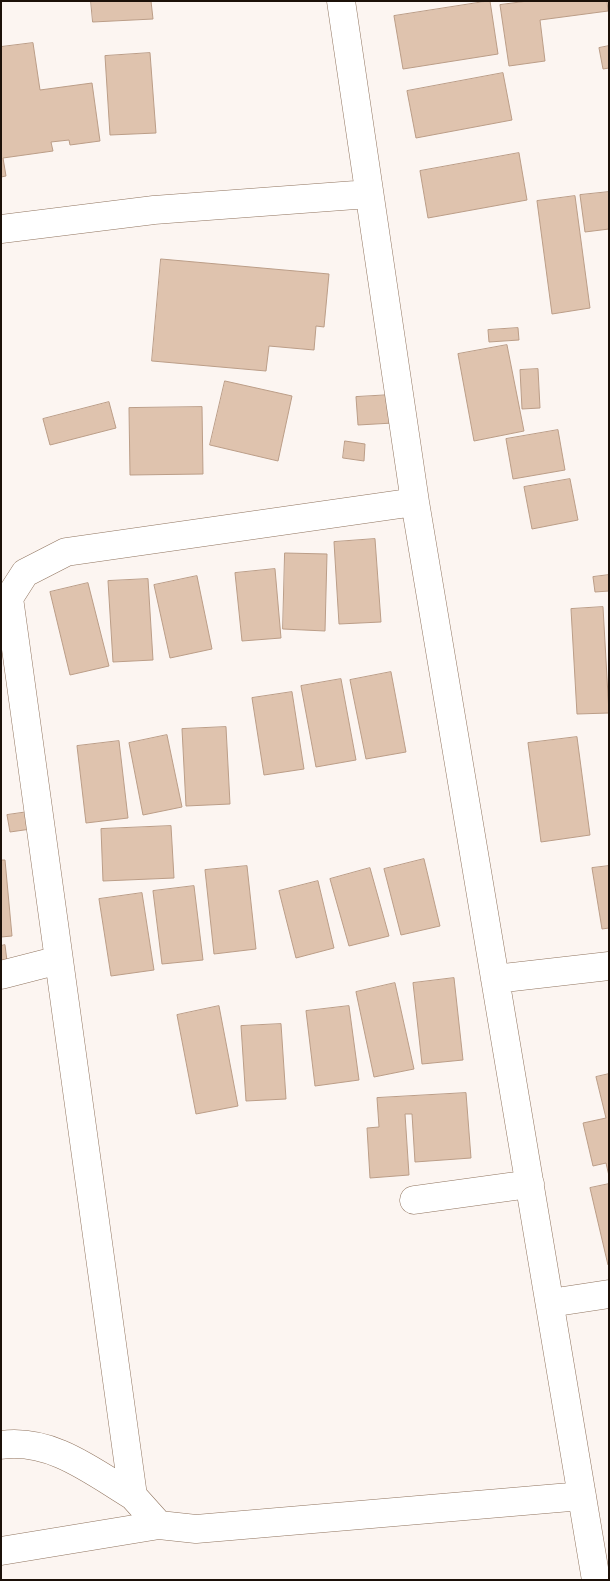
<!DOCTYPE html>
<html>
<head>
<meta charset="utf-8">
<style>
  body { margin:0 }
  #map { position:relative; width:610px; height:1581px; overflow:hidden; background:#fcf5f1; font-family:"DejaVu Sans",sans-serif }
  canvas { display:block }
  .frame { position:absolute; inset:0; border:2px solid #1c1109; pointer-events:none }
</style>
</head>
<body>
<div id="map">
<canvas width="610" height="1581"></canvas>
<div class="frame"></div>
</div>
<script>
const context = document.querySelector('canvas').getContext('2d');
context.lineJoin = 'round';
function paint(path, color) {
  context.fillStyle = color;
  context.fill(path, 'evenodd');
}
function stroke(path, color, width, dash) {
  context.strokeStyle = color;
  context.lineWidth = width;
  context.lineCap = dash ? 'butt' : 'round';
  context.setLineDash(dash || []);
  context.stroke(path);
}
const building = new Path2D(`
  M91,1H151L153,19L93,22Z
  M490,1L498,54L403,69L394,16Z
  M528,1H607L608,11L540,20L545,61L509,66L500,5Z
  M33,43L40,90L92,83L100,141L70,145L69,140L51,142L53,151L3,158L6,176L1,177V47Z
  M609,46V68L603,69L599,48Z
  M150,53L156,133L110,135L105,56Z
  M503,73L512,120L416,138L407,91Z
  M519,153L527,200L428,218L420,171Z
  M609,192V229L585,232L580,195Z
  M575,196L590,308L552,314L537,201Z
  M161,259L329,274L324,327L316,326L314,350L269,346L266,371L152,361Z
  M518,328L519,340L489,342L488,330Z
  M507,345L524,431L474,441L458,354Z
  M538,369L540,408L522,409L520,370Z
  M225,381L292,396L278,461L210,445Z
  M391,395L393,423L358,425L356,397Z
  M109,402L116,428L50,445L43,419Z
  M202,407L203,474L130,475L129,408Z
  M558,430L565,470L513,479L506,439Z
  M345,441L365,444L364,461L343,458Z
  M570,479L578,520L532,529L524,487Z
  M375,539L381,622L339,624L334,542Z
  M285,553L327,554L325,631L283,629Z
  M275,569L281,638L242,641L235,573Z
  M609,575V591L595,592L593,577Z
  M197,576L212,649L170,658L154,585Z
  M148,579L153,660L113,662L108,581Z
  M88,583L109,666L70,675L50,592Z
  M603,607L609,713L577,714L571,609Z
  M391,672L406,752L366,759L350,680Z
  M341,679L356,760L316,767L301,686Z
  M292,692L304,769L264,775L252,698Z
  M226,727L230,804L186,806L182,729Z
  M167,735L182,807L143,815L129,743Z
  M577,737L590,835L541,842L528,743Z
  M119,741L128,818L86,823L77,746Z
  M35,811L38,828L10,832L7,815Z
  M171,826L174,878L103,881L101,829Z
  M424,859L440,926L401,935L384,869Z
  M1,860H5L12,936L1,937Z
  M247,866L256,949L214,954L205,870Z
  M609,866V928L602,929L592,868Z
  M370,868L389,936L349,946L330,879Z
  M318,881L334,948L296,958L279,891Z
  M194,886L203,960L162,964L153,891Z
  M142,893L154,970L111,976L99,899Z
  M5,945L7,961L1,962V946Z
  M454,978L463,1060L422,1064L413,983Z
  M395,983L414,1069L374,1077L356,992Z
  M219,1006L238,1106L196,1114L177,1015Z
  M349,1006L359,1080L315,1086L306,1011Z
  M281,1024L286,1099L246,1101L241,1026Z
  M609,1074V1176L606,1163L593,1166L583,1123L606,1118L596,1077Z
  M466,1093L471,1158L415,1162L412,1114H405L409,1175L370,1178L367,1128L379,1127L377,1098Z
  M609,1184V1265H608L590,1188Z`);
const minor = new Path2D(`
  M341,1L415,502L596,1580
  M1,229L154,210L369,194
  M415,502L66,552L25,573L9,598L133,1496L159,1525L196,1529L582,1496
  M1,975L59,960
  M495,979L609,966
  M414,1200L530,1184
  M550,1303L609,1294
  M1,1445C51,1438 92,1471 133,1496
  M1,1551L159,1525`);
paint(building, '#dfc3ae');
stroke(building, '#bb9d87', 1);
stroke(minor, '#90745f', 29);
stroke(minor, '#fff', 28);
</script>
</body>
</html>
